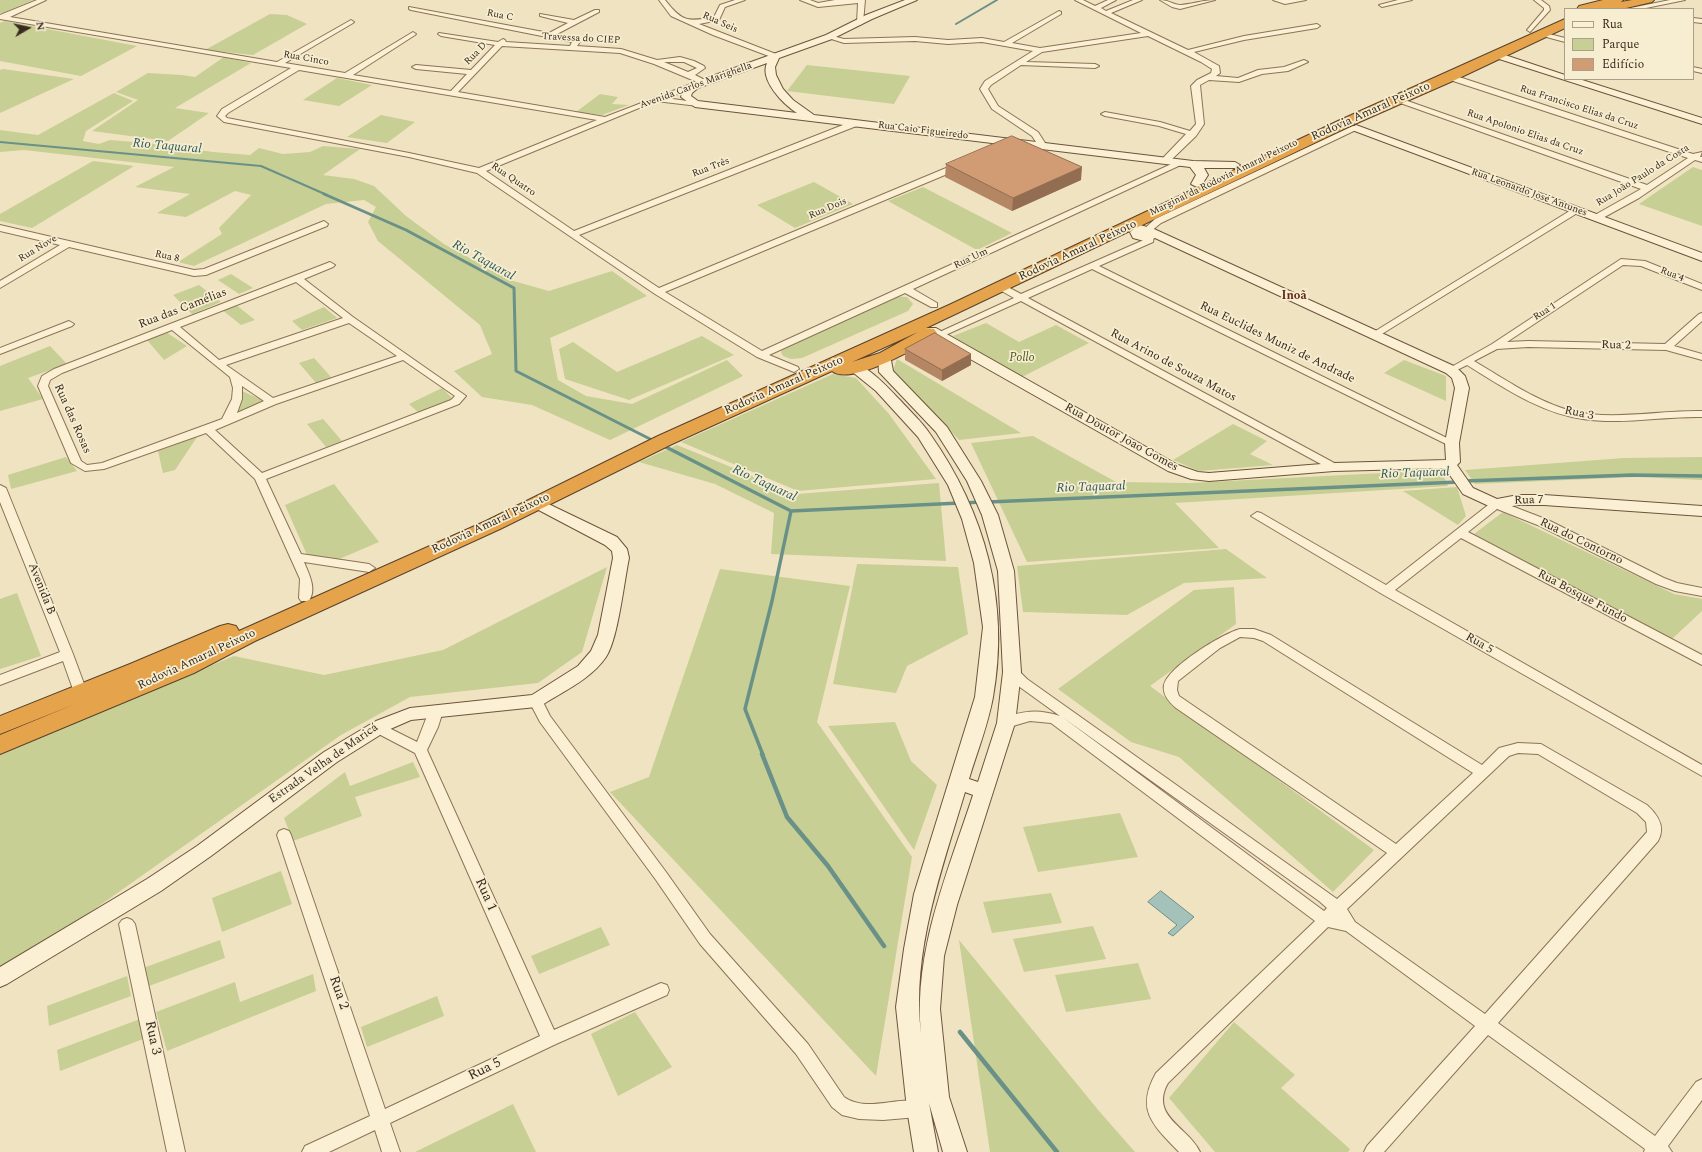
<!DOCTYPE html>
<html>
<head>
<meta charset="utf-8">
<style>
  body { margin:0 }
  #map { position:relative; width:1702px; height:1152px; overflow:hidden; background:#f0e3c1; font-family:Spectral,serif }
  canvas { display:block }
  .legend { position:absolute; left:1564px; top:8px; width:130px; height:72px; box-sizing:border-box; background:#f7edd1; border:1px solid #ab9f89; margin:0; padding:5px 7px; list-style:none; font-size:12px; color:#392b1d }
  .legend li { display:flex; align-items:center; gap:8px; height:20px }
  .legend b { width:20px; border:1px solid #ab9f89 }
  .north { position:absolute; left:8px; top:8px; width:40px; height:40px; -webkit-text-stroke:3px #f7edd1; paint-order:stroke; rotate:81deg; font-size:11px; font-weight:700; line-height:16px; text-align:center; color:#392b1d }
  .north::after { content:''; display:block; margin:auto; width:14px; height:18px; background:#392b1d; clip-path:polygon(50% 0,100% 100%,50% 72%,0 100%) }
</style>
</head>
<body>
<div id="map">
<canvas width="1702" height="1152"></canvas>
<ul class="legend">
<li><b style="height:5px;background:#fbf0d4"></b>Rua</li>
<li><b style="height:11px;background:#c7cf94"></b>Parque</li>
<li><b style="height:11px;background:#d19c74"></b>Edifício</li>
</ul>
<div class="north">N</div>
</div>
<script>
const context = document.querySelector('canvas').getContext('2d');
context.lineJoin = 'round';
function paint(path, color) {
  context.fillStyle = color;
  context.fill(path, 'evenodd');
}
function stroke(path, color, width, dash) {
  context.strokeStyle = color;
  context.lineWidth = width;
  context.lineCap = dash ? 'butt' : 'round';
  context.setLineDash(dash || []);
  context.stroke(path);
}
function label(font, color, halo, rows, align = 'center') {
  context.font = font + ' Spectral,serif';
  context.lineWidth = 3.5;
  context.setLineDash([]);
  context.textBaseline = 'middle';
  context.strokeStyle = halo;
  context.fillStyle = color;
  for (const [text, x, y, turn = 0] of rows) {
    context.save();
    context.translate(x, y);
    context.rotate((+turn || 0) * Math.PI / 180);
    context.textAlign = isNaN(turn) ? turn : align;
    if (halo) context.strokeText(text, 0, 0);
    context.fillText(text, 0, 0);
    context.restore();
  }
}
const green = new Path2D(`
  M0,0H33L3,13H0Z
  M270,14L287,15L307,24L253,55L205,50Z
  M5,21L137,46L81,76L0,61V23Z
  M224,57L251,63L175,108L209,113L168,141L92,131L138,100L116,92L148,73L182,75L195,77Z
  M807,65L910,76L894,104L787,91Z
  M3,69L74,79L0,113V70Z
  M337,78L372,85L339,106L303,100Z
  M114,93L133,101L86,131L83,141L99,144L110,140L158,144L213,152L250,155L259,148L283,154L310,152L323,146L360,149L323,175L354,179L374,186L406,216L444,244L510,280L549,291L612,271L647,296L550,338L558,380L586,396L632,404L727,360L743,376L610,440L532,405L482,397L454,371L492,354L480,325L378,241L368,222L376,207L364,200L326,204L194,266L178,262L222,234L219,228L251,195L235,191L186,217L157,213L190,194L135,187L174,167L24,150L0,152V130L38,135Z
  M600,94L618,97L612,104L629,105L602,115L576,112Z
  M381,115L415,122L387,143L347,137Z
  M93,161L134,166L32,228L0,221V214Z
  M1693,167L1702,170V226L1639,204Z
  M814,182L853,204L795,228L757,205Z
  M923,187L1012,233L977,250L888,201Z
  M231,274L253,288L239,294L218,280Z
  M199,285L221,302L192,314L173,295Z
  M891,296L907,297L913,304L908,311L802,358L791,359L783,356L781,352L783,346Z
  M235,304L255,320L241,325L221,309Z
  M324,307L337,318L302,330L292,321Z
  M986,323L1019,342L1056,325L1089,343L1020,378L953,336Z
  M166,332L187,346L164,360L147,340Z
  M702,336L734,355L629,400L565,379L559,349L573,342L617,372Z
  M50,346L67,364L28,378L43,399L0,411V366Z
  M314,358L331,377L316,383L299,363Z
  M897,359L1021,433L959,440L893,370Z
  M1404,360L1446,376V401L1384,373Z
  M833,374L856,378L889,414L936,479L798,491L681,442Z
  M442,388L453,399L419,413L409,404Z
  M242,391L260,399L263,401L262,405L236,414Z
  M323,419L342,441L326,447L307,424Z
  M1233,424L1267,441L1250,454L1273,465L1199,471L1173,460Z
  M1033,436L1116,482L1190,483L1441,470L1448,486L1175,503L1219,548L1027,562L971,443Z
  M197,437L175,470L163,473L158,451Z
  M677,445L797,494L939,483L946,561L771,554L774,513L715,484L639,462Z
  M66,457L77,471L11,489L8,475Z
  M1702,457V480L1636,477L1475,484L1465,470L1624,458Z
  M334,484L379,542L337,560L307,555L285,505Z
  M1457,487L1466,516L1458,525L1403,491Z
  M1503,512L1674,594L1702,599V611L1672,639L1474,534Z
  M1226,549L1267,578L1184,583L1127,615L1023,612L1017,566Z
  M857,564L958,567L968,634L907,666L896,693L833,684Z
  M607,567L582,652L538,683L410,697L341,735L72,925L0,967V752L234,656L324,675L443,650Z
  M720,569L850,586L817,722L912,857L876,1076L610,792L649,777Z
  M1234,587L1236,624L1150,686L1374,850L1333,892L1179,757L1131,742L1058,689L1194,590Z
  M17,593L41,656L0,669V599Z
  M895,722L911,761L937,785L914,850L828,726Z
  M413,762L420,777L355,797L362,816L293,841L284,818L345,772L350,786Z
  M1120,813L1138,857L1038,872L1023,827Z
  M281,871L292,904L222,932L212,898Z
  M1051,893L1062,923L992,933L983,902Z
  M1093,926L1106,959L1024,972L1013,939Z
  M601,927L610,945L539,974L531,956Z
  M220,940L225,958L146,987L143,968Z
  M959,940L1099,1111L1135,1152H990Z
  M1138,963L1151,999L1066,1012L1055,975Z
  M313,974L316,991L167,1051L156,1012L235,982L240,1002Z
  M127,976L131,996L49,1026L47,1006Z
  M437,996L444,1016L367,1047L361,1027Z
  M635,1012L672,1067L618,1096L591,1034Z
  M140,1019L143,1039L60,1071L57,1050Z
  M1234,1022L1295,1075L1281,1088L1350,1149L1348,1152H1215L1169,1098Z
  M513,1104L536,1152H415Z`);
const water = new Path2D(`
  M1161,891L1194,917L1173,936L1168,933L1177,925L1148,902Z`);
const streamFar3 = new Path2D(`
  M956,24L997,0
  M0,142L261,166L327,195`);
const streamFar2 = new Path2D(`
  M324,194L406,230L514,288L516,371L654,441`);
const streamFar1 = new Path2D(`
  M662,445L791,511L960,503
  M1465,481L1632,475L1702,476
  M988,502L1459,482
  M966,503L979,502
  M763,755L745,709L772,601L791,511`);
const stream = new Path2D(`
  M762,754L787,817L828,866L884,946
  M960,1032L1057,1152`);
const street = new Path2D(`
  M37,0H46L10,17L277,62L351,20L354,22L353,23L285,63L345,73L413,32L416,34L415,35L353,75L451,91L467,74L416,69L412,67L416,65L471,70L495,45L441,36L438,34L439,33L498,42L503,39L505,40L506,42L570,46L572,42L411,10L409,9V7L549,33L568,23L540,16V14L574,20L595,10H599V12L557,34L574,38L580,42L577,46L621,49L657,60L680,57L694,61L704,66L705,68L695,75L709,82L702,84L654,64L620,53L502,46L458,92L605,117L691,84H697V88L665,98L695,102L699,104L698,106L656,101L486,171L574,231L853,121H859V125L579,235L659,288L958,163H964V167L665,292L762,351L1178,161L1185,163L913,289L937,303V307H931L905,293L769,355L798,367L799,369L794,372L757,357L655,294L477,173L409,157L224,122L217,116L222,109L291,68L0,19V15ZM664,62H684L697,68L688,72ZM299,70L597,120L479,168L409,153L227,118L225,116L228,113Z
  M659,0H665C682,22 688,22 714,17L720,5L735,0H745L725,7L719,20L699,24L781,56L774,58L713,35L671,16Z
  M800,0H810L818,3L835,0H865L863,23L860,25L857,23L858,3L818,7Z
  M1075,0H1083L1095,6L1108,0H1116L1101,8L1106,11L1133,0H1142L1111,13L1188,50L1244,36L1317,24L1320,26L1317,28L1244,40L1194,52L1219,66L1220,73L1216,76L1238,78L1258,70L1284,67L1304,60L1308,62L1288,71L1262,74L1239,82L1209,80L1200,85L1204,124L1196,136L1168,163H1165L1161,161L1162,159L1186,134L1159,126L1105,116L1101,114L1105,112L1160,122L1190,131L1196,124L1191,86L1197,80L1211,73L1212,69L1201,62L1148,36L1042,52L1026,62L1095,64L1099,66L1095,68L1021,65L991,85L988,89L998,106L1038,132L1047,146L1043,148H1040L1032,136L992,109L980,89L985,81L1033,51L982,42L948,44L915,41L844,43L825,37L829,35L844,39L915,37L948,40L982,38L1004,42L1059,11L1061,12V14L1012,43L1040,48L1141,33Z
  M1160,0C1168,0 1174,5 1181,5C1193,4 1203,0 1215,0L1180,9L1172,7Z
  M1273,0H1306L1285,4Z
  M1398,0H1412L1382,7L1379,5Z
  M1534,0H1541L1549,6L1550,10L1530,32L1527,30L1544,10V8Z
  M1670,0H1685L1641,9H1626Z
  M1693,18L1702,19V23L1693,22Z
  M1541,32L1565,38V42L1539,35L1538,34Z
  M1693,67L1702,69V73L1693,71Z
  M1447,75H1453L1693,154L1702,152L1700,157H1702V162L1695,160L1639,198L1599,220H1593V216L1641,189L1392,100L1399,98L1647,185L1688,158L1447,79Z
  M1353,126L1360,128L1161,223L1150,232H1144L1143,230L1155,219Z
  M1576,207L1580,210L1579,212L1377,337H1371L1369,335Z
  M324,221L328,224L327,226L206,275L194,276L69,247L0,288V281L60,245L0,231V225L194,270L204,269Z
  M1150,233L1154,236L1153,242L1099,266L1457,443L1456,445H1448L1092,269L1028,298L1338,465L1339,467L1338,469H1330L1021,301L941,337H935L933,335L1014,298L998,289V285H1004L1021,294L1146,239L1147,234Z
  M1621,259L1645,261L1702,284V290L1641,266L1623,265L1507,342L1528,341L1665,344L1699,314L1702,313V321L1674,346L1702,354V360L1666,350L1528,347L1497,349L1474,361C1505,379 1537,402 1572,411C1613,421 1659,410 1702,411V417C1663,416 1622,425 1583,419C1540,413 1503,387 1467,365L1451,373L1446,370L1492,344Z
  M330,262L335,265L333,267L304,279L353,317L466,396L459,404L266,479L301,554L369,564L375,568L369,572L304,562C309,574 317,589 309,601H301L299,598L300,579L255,479L206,433L104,469L85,471L71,463L38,386L42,376L54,369ZM296,282L343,318L219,360L180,327ZM349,323L397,356L273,398L226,365ZM172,330L230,377L233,388L232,399L222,419L102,463L87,465L81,461L48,386L50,380L62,373ZM403,360L455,396L451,400L262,473L215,430L276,404ZM242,386L264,401L237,413L242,399Z
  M69,321L74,324L72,326L0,354V348Z
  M0,485L6,488L73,654L87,692L85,695H75L63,661L0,685V675L60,652L0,502Z
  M1496,500L1548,520L1664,578L1677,583L1702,588V596L1675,591L1656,584L1540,526L1497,509L1468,532L1702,655V665L1461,538L1395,590L1702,765V776L1382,594L1251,516L1257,512L1261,513L1386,585L1492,502Z
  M1240,629H1254L1271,635L1482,765L1499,748L1518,743L1541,744L1647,805C1658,815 1666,827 1658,841L1498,1023L1655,1136L1696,1082L1702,1079V1100L1668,1146L1672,1152H1644L1645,1149L1488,1035L1384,1152H1364L1367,1146L1475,1026L1346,931L1328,927L1168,1083C1149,1117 1189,1127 1200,1152H1179C1153,1125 1135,1110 1156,1073L1315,921L1051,723L1030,721L1006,728L1001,726L999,723L1001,720C1021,710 1039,709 1060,716L1017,685L1006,672L1007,669H1017L1027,679L1337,899L1387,853L1176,708C1169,702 1162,694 1164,685C1168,667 1222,634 1240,629ZM1240,637L1254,638L1263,641L1473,773L1396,844L1179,696L1177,690L1178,681L1220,648ZM1061,716L1319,901L1327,908L1324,911ZM1518,753L1538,754L1637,813L1646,822L1647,832L1485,1014L1355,922L1347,909L1509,756Z
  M536,696L541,698L550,716L666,872L710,934L808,1044L844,1097C869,1114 900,1094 924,1103L926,1109L924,1115L918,1117L883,1120L859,1119L842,1115L832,1107L796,1054L700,944L656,880L540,722L529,701L531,698Z
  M436,706L441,708L443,711L438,727L427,750L554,1030L661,983L667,985L669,990L667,995L556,1044L390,1123L400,1152H382L375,1130L329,1152H302L305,1146L370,1116L277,835L279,831L284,829L289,831L291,835L385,1109L540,1036L415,753L371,730L369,727L371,724L376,722L381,724L417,742L429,711L431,708Z
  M127,918L132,920L135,924L185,1152H167L119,924L122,920Z`);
const secondary = new Path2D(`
  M905,0H917L872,19L832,39L779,58L775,67L776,75L783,89L793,100L814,115L1193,161L1235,162L1240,165L1235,168H1204L1208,175L1201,186L1197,187L1191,184L1196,175L1190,167L695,107L681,97L683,90L690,84L826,35L866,15ZM767,63C759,80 784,105 797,113L698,101L691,96L692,93L698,88Z
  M1496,52L1565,75V79H1579L1702,118V124L1493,57L1491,55L1493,53Z
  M1356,125L1702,253V261L1352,130L1351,128Z
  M1140,225L1154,229L1456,367L1465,376L1469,388L1459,443L1460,462L1457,465L1473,488L1497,499L1518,495H1544L1702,506V516L1544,505H1518L1496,509L1491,507L1463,494L1445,468L1334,471L1209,481L1191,479L1168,471L926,334L925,331L926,328H936L1178,465L1198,472L1209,473L1334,463L1446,460L1445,443L1455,388L1452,378L1446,373L1155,238L1144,241L1133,238L1130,232L1136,227Z
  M885,354L890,355L893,371L947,427L981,481L998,515L1014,571L1021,672L1015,723L957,905L944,956L940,1009L949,1097L967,1152H943L929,1103L938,1152H914L907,1109L896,1007L904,949L914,894L975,697L983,627L974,563L962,519L948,485L918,437L876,391L850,370L848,367L850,364C865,361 890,390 900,400C910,411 922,422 930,434C985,512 1010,602 993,697C988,725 977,752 969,779L978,782L997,723L1003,672L998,571L982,515L967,481L936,432L879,372L878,358L880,355ZM965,792L973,795C948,872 913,951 921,1034C911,952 942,869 965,792Z
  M536,498L617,537L627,549L629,558C624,582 618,639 606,657C591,679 564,691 542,705L536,707L411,720L388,730L337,762L211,856L161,891L7,984L0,987V967L147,879L197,846L324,752L376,721L410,708L532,695L578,666L591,651L598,635L613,558L612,551L605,545L531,506L528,503L531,500Z`);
const highway = new Path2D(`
  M1603,0H1623L1621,2L1632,0H1654L1652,2L1622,9H1577L1579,6Z
  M1565,19V28L1455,80L1348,127L926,328L934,329L937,333L934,337C917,348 850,386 832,371L672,444L500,529L255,641L194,673L0,754V735L75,704L0,734V716L130,664L220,626L228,624L236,626L239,631L486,521L658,436L949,305L1338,121ZM918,332L880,353L852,362Z`);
const wall = new Path2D(`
  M946,164L1081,180L1012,211L945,177Z
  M905,349L971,354V365L942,381L905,360Z`);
const shadedWall = new Path2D(`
  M1082,167L1081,180L1012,211L1013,198Z
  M971,354V365L942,381V370Z`);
const building = new Path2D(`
  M1012,136L1082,167L1013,198L946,164Z
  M935,333L971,354L942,370L905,349Z`);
const farStreetnames = [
  ["Rua C",500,16,11],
  ["Rua Seis",720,23,24],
  ["Travessa do CIEP",581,39,3],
  ["Rua D",476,54,-46],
  ["Rua Cinco",306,59,10],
  ["Avenida Carlos Marighella",696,86,-20],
  ["Rua Francisco Elias da Cruz",1579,108,18],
  ["Rua Caio Figueiredo",923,131,7],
  ["Rua Apolonio Elias da Cruz",1525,133,19],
  ["Rua Três",711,168,-21],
  ["Rua João Paulo da Costa",1643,176,-32],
  ["Marginal da Rodovia Amaral Peixoto",1224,178,-26],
  ["Rua Quatro",513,180,34],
  ["Rua Leonardo José Antunes",1529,193,20],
  ["Rua Dois",828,209,-23],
  ["Rua Nove",38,249,-31],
  ["Rua 8",167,257,13],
  ["Rua Um",971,259,-25],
  ["Rua 4",1672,275,21],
  ["Rua 1",1545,312,-33]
];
const streetNames = [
  ["Rodovia Amaral Peixoto",1371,112,-24],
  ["Rodovia Amaral Peixoto",1078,251,-25],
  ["Rua das Camélias",183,309,-21],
  ["Rua Euclides Muniz de Andrade",1277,343,26],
  ["Rua 2",1616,346,1],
  ["Rua Arino de Souza Matos",1173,366,28],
  ["Rodovia Amaral Peixoto",784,386,-24],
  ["Rua 3",1579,414,12],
  ["Rua das Rosas",72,419,66],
  ["Rua Doutor Joao Gomes",1121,438,29],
  ["Rua 7",1529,501,-2],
  ["Rodovia Amaral Peixoto",491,524,-25],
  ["Rua do Contorno",1581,542,26],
  ["Avenida B",41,589,68],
  ["Rua Bosque Fundo",1582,597,28],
  ["Rua 5",1479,644,30],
  ["Rodovia Amaral Peixoto",197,660,-25],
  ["Estrada Velha de Maricá",324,764,-35]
];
const farQuarternames = [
  ["Inoã",1294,297]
];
const parkNames = [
  ["Pollo",1022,359]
];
const waterNames = [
  ["Rio Taquaral",167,147,5],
  ["Rio Taquaral",483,261,29],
  ["Rio Taquaral",1415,474,-2],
  ["Rio Taquaral",764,484,25],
  ["Rio Taquaral",1091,488,-2]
];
const nearStreetnames = [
  ["Rua 1",485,895,66],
  ["Rua 2",338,993,71],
  ["Rua 3",152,1038,78],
  ["Rua 5",485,1070,-26]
];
paint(green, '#c7cf94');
paint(water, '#a4c2ba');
stroke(water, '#6a9188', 1);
stroke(streamFar3, '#6a9188', 2);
stroke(streamFar2, '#6a9188', 3);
stroke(streamFar1, '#6a9188', 3.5);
stroke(stream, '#6a9188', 4.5);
stroke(street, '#8b7357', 2);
stroke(secondary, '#6c543b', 2);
stroke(highway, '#58412c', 2);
paint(street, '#fbf0d4');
paint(secondary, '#fbf0d4');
paint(highway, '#e5a44c');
paint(wall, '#b48664');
paint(shadedWall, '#926d51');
paint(building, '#d19c74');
stroke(building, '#926d51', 1);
label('10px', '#392b1d', '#f7edd1', farStreetnames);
label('12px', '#392b1d', '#f7edd1', streetNames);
label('bold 12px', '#682b1a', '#f7edd1', farQuarternames);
label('italic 12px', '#495722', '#f7edd1', parkNames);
label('italic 13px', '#2b5a58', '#f7edd1', waterNames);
label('14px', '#392b1d', '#f7edd1', nearStreetnames);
</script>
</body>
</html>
